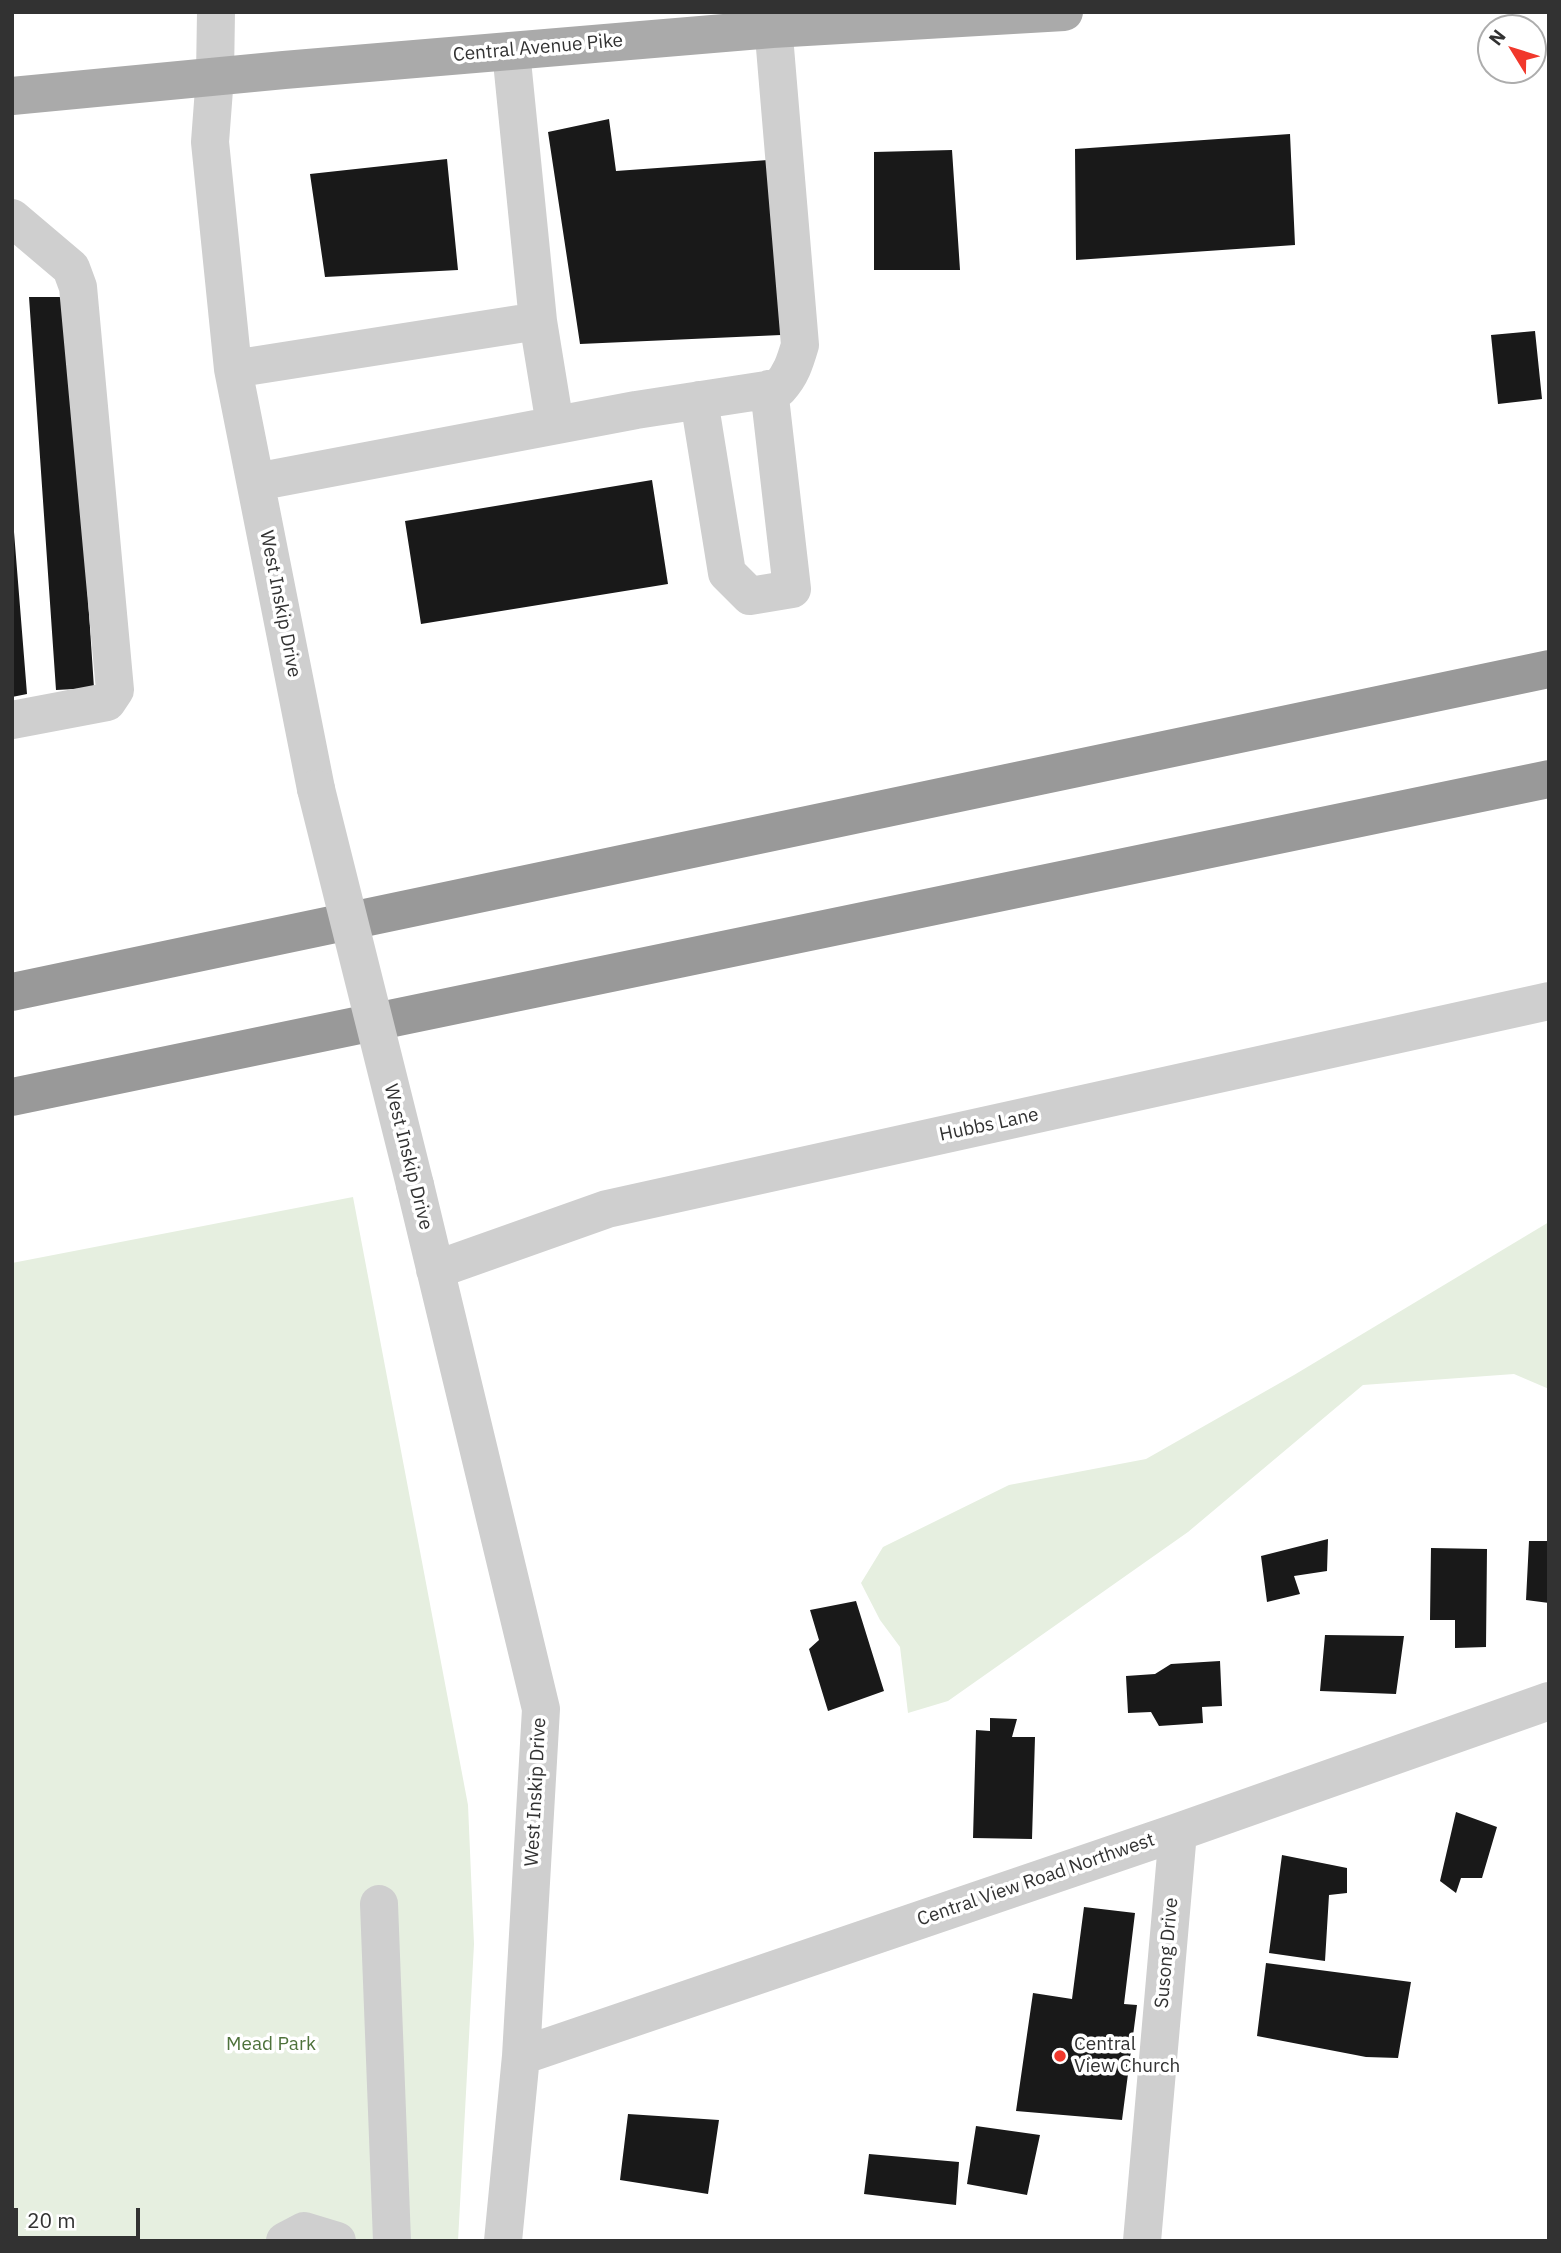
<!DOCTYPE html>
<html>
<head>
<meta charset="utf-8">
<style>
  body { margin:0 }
  #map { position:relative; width:1561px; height:2253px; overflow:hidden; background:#fff; font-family:"IBM Plex Sans",sans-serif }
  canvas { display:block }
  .frame { position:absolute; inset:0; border:14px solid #323232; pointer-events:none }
  .north { position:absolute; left:1477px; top:14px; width:70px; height:70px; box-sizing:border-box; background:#fff; border:2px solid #adadad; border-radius:50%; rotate:308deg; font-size:19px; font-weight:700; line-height:28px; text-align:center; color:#323232 }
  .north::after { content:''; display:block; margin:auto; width:24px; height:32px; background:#f1382c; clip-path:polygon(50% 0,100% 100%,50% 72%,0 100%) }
  .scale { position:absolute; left:14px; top:2208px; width:126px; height:32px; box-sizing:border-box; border:4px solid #323232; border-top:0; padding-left:9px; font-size:21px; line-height:24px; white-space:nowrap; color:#323232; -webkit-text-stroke:5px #fff; paint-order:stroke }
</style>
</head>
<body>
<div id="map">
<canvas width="1561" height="2253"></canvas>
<div class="frame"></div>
<div class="north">N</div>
<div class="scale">20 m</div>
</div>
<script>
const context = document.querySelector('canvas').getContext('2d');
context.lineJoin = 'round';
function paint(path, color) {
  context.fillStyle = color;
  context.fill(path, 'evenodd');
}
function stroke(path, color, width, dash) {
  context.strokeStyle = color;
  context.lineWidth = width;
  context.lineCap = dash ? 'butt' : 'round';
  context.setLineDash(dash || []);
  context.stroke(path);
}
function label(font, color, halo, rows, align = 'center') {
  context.font = font + ' "IBM Plex Sans",sans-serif';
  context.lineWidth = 7;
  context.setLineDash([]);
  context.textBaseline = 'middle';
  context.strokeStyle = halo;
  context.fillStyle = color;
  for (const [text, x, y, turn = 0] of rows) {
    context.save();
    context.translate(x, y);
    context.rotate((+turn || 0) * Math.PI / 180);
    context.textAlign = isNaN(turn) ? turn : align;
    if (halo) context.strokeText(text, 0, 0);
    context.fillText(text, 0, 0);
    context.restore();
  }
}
const green = new Path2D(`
  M353,1197L468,1805L474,1944L458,2241H12V1263Z
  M1549,1222V1389L1514,1374L1363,1385L1188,1532L948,1701L908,1713L900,1647L880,1620L861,1583L883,1547L1009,1485L1146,1459L1294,1375Z`);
const building = new Path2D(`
  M609,119L616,171L768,160L781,335L580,344L548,132Z
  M1290,134L1295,245L1076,260L1075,149Z
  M952,150L960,270H874V152Z
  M447,159L458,270L325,277L310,174Z
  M29,297H68L94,688L56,690Z
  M1535,331L1542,399L1498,404L1491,335Z
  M652,480L668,584L421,624L405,521Z
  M12,532H14L27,694L12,697Z
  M1328,1539L1327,1571L1294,1576L1300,1594L1267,1602L1261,1556Z
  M1529,1541H1549V1603L1526,1600Z
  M1431,1548L1487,1549L1486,1647L1455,1648V1620H1430Z
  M856,1601L884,1691L828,1711L809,1649L819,1640L810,1610Z
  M1325,1635L1404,1636L1396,1694L1320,1691Z
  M1220,1661L1222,1706L1202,1707L1203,1723L1159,1726L1151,1712L1128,1713L1126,1676L1155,1674L1171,1664Z
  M990,1718L1017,1719L1012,1737H1035L1032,1839L973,1838L976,1730L990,1731Z
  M1456,1812L1497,1827L1482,1878H1461L1456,1893L1440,1881Z
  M1282,1855L1347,1868V1893L1329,1895L1325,1961L1269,1953Z
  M1084,1907L1135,1913L1124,2004L1137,2005L1122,2120L1016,2111L1033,1993L1072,1999Z
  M1266,1963L1411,1982L1398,2058L1366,2057L1257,2036Z
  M628,2114L719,2120L708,2194L620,2180Z
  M976,2126L1040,2135L1027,2195L967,2184Z
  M869,2154L959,2162L956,2205L864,2194Z`);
const minor = new Path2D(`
  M216,12L215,76L210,142L233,369L316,789
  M511,51L538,321L555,425
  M12,218L71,268L78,287L115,690L107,702L12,720
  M233,369L538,321
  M699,400L727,573L750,596L792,589L769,389
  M256,482L636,410L779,388C791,375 795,362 800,345L772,12
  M415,1185L541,1709L521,2056L503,2241
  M435,1270L607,1209L1549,1001
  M379,1904L392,2241
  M521,2056L1178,1832L1549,1701
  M285,2241L304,2231L337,2241
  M1142,2241L1178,1832`);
const major = new Path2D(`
  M12,96L284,70L772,29L1064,12`);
const highway = new Path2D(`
  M12,992L1549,669
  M12,1097L1549,779`);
const minorBridge = new Path2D(`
  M316,789L415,1185`);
const markers = [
  [1060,2056,7,"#f1382c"]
];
const streetNames = [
  ["Central Avenue Pike",538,48,-5],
  ["West Inskip Drive",280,604,79],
  ["Hubbs Lane",989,1125,-12],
  ["West Inskip Drive",408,1157,76],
  ["West Inskip Drive",536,1792,-87],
  ["Central View Road Northwest",1036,1880,-19],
  ["Susong Drive",1167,1953,-85]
];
const parkNames = [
  ["Mead Park",271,2045]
];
const poiNames = [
  ["Central",1074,2045],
  ["View Church",1074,2067]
];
paint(green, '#e6efe0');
paint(building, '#191919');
stroke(minor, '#cfcfcf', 38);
stroke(major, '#aaa', 38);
stroke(highway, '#999', 38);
stroke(minorBridge, '#cfcfcf', 38);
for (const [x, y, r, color] of markers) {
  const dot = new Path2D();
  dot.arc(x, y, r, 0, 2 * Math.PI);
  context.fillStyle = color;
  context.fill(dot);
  stroke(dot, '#fff', 2.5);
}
label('19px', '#323232', '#fff', streetNames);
label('19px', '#4e723b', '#fff', parkNames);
label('19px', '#323232', '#fff', poiNames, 'left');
</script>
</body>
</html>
